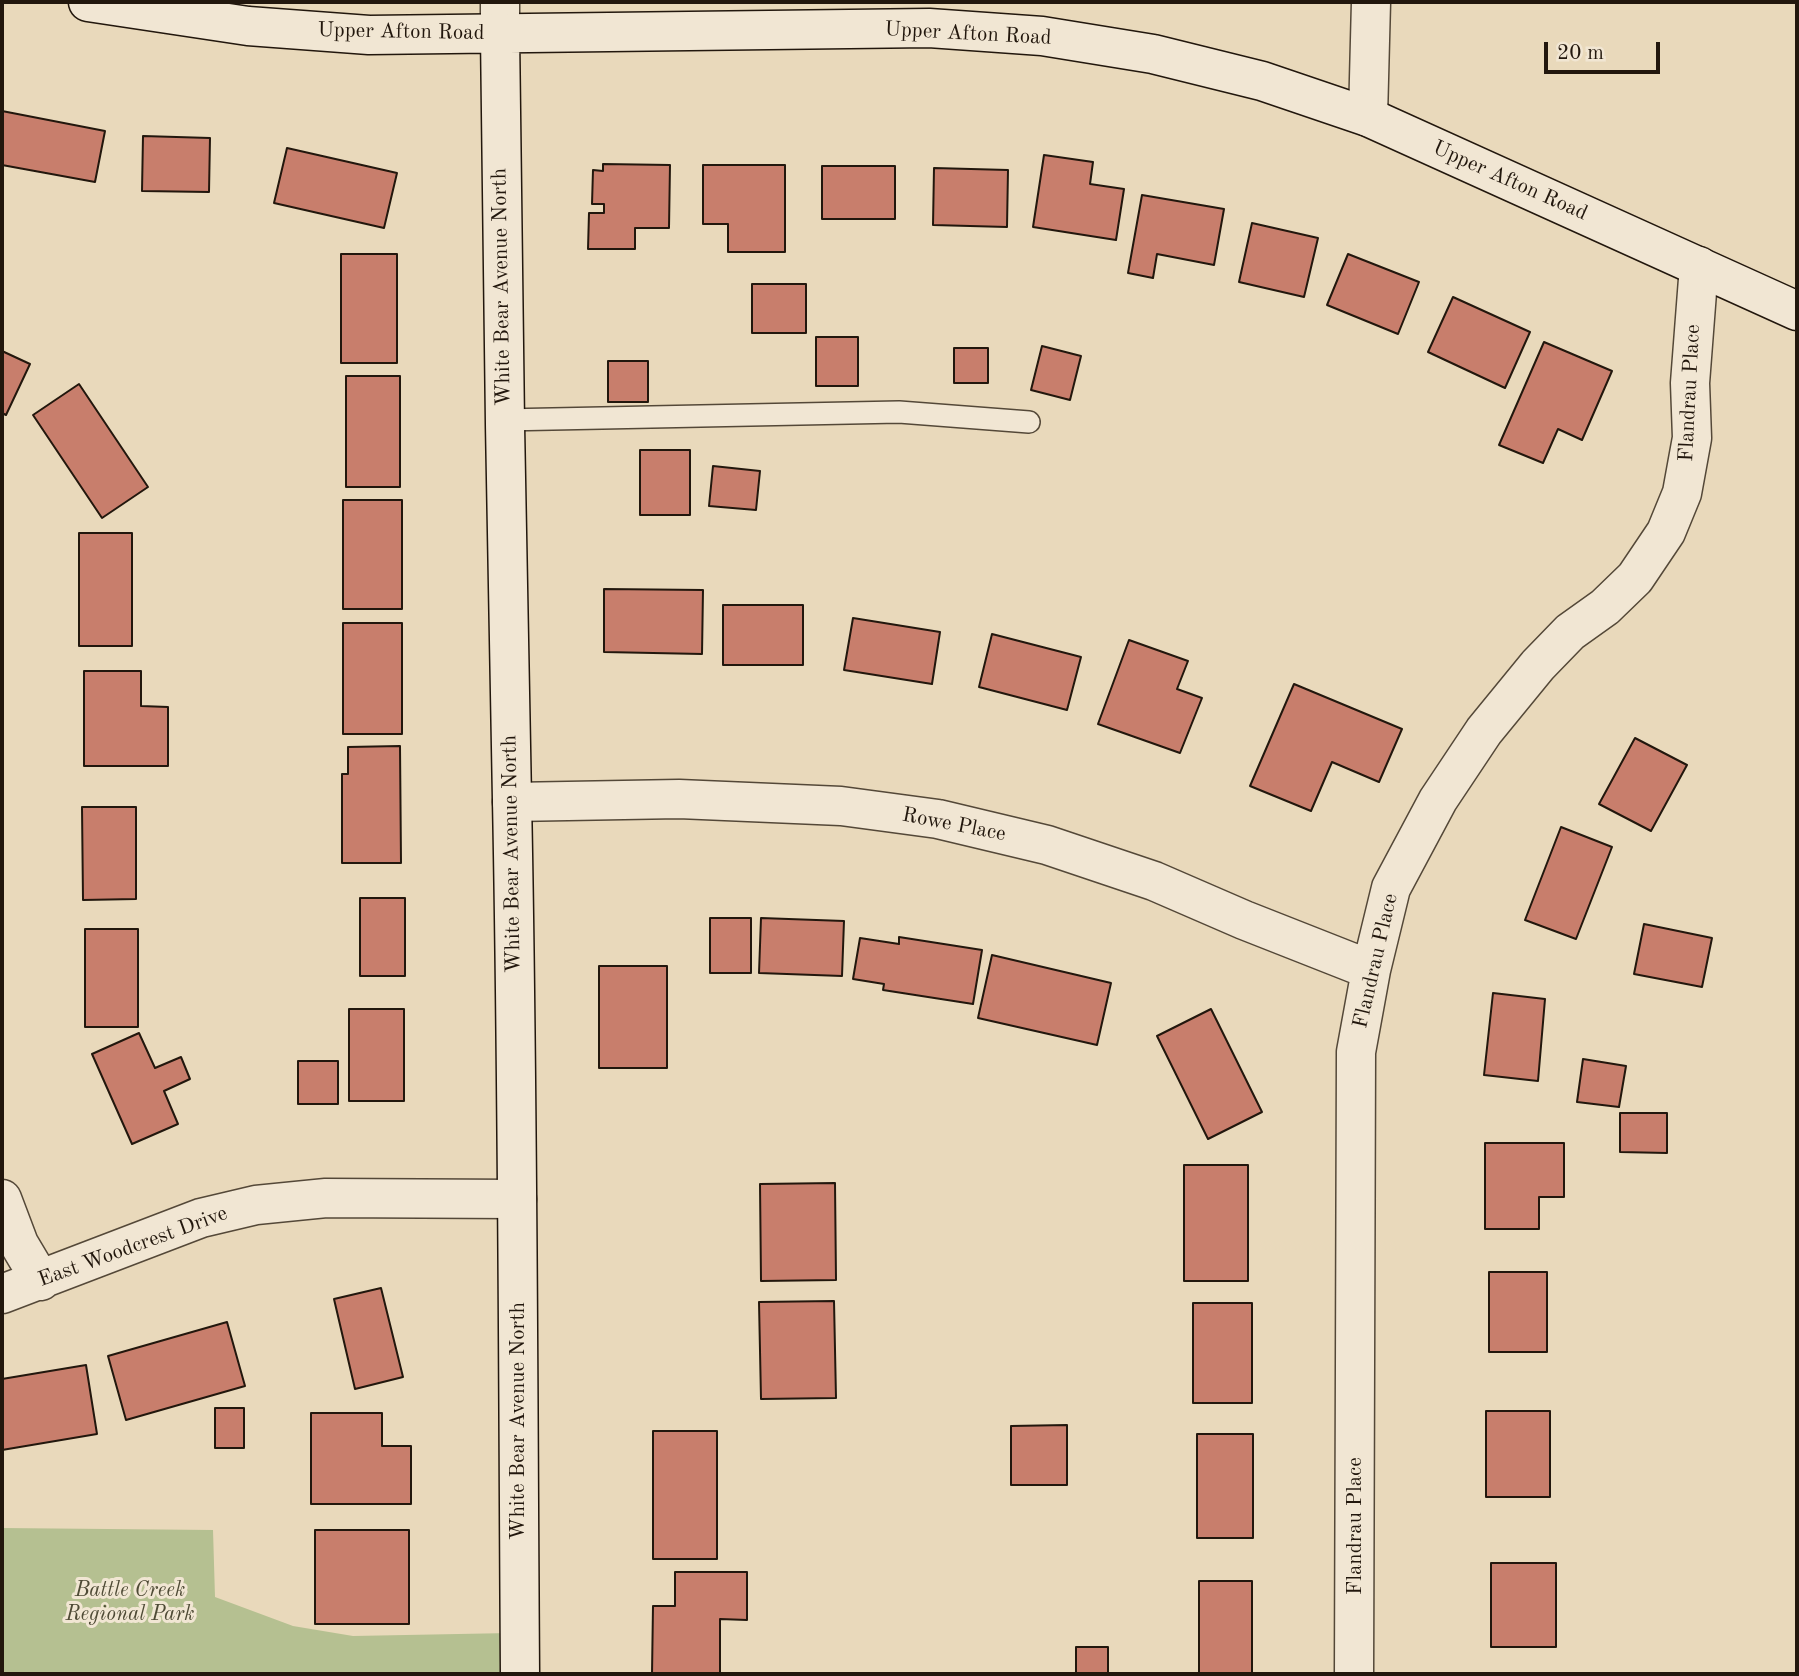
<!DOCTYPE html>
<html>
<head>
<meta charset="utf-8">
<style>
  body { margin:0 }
  #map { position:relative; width:1799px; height:1676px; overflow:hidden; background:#e9d9bb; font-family:"Old Standard TT",serif }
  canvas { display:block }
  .frame { position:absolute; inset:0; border:4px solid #22170d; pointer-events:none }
  .scale { position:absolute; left:1544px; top:42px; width:116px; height:32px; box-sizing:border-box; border:4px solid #22170d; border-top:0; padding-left:9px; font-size:21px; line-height:24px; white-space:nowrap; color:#22170d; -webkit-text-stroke:5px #f1e6d3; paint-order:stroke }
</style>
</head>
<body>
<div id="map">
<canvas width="1799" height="1676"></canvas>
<div class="frame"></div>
<div class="scale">20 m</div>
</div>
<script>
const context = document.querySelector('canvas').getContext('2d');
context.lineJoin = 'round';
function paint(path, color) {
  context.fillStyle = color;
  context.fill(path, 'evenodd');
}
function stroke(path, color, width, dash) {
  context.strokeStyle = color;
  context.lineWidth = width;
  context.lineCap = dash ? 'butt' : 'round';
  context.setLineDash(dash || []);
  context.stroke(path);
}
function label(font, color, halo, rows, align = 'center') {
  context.font = font + ' "Old Standard TT",serif';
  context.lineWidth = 6;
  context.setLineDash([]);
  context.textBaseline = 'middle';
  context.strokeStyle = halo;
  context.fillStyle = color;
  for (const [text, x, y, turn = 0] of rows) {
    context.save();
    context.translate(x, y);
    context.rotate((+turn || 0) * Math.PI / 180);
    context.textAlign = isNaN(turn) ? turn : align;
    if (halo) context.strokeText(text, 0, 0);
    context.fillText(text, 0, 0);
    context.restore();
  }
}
const green = new Path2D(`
  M2,1528L213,1530L215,1597L293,1626L353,1636L511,1633L512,1674H2Z`);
const building = new Path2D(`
  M2,111L105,131L95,182L2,165Z
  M143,136L210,138L209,192L142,191Z
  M287,148L397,173L384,228L274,203Z
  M1044,155L1093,162L1090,184L1124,189L1116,240L1033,227Z
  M603,164L670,165L669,228H635V249H588L589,213H604V204H592L593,170L603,171Z
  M703,165H785V252H728V224H703Z
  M822,166H895V219H822Z
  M934,168L1008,170L1007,227L933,225Z
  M1142,195L1224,209L1214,265L1157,254L1153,278L1128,273Z
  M1252,223L1318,238L1304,297L1239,282Z
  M341,254H397V363H341Z
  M1348,254L1419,282L1398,334L1327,305Z
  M752,284H806V333H752Z
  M1453,297L1530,332L1505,388L1428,352Z
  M816,337H858V386H816Z
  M1544,342L1612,371L1582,440L1558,429L1543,463L1499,445Z
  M1042,346L1081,356L1070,400L1031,390Z
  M954,348H988V383H954Z
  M2,351L30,364L6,415L2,413Z
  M608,361H648V402H608Z
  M346,376H400V487H346Z
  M79,384L148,487L102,518L33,415Z
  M640,450H690V515H640Z
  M713,466L760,471L756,510L709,506Z
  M343,500H402V609H343Z
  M79,533H132V646H79Z
  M604,589L703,590L702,654L604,652Z
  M723,605H803V665H723Z
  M853,618L940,632L932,684L844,670Z
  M343,623H402V734H343Z
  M992,634L1081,657L1067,710L979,687Z
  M1129,640L1188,661L1177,689L1202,698L1180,753L1098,724Z
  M84,671H141V706L168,707V766H84Z
  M1294,684L1402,729L1379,782L1332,762L1311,811L1250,786Z
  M1635,738L1687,765L1651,831L1599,804Z
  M400,746L401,863H342V774H348V747Z
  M82,807H136V899L83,900Z
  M1561,827L1612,847L1576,939L1525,920Z
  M360,898H405V976H360Z
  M710,918H751V973H710Z
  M761,918L844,921L842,976L759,973Z
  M1644,924L1712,938L1702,987L1634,974Z
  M85,929H138V1027H85Z
  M899,937L982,950L973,1004L883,990L884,984L853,979L860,938L899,944Z
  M992,955L1111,983L1097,1045L978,1018Z
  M599,966H667V1068H599Z
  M1493,993L1545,999L1538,1081L1484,1075Z
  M349,1009H404V1101H349Z
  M1211,1009L1262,1112L1208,1139L1157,1036Z
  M139,1033L155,1068L181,1057L190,1079L164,1091L178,1124L132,1144L92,1054Z
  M1583,1059L1626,1066L1619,1107L1577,1102Z
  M298,1061H338V1104H298Z
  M1620,1113H1667V1153L1620,1152Z
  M1485,1143H1564V1197H1539V1229H1485Z
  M1184,1165H1248V1281H1184Z
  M835,1183L836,1280L761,1281L760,1184Z
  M1489,1272H1547V1352H1489Z
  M381,1288L403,1377L355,1389L334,1299Z
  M834,1301L836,1398L761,1399L759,1302Z
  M1193,1303H1252V1403H1193Z
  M227,1322L245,1386L126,1420L108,1356Z
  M86,1365L97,1434L2,1450V1379Z
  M215,1408H244V1448H215Z
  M1486,1411H1550V1497H1486Z
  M311,1413H382V1446H411V1504H311Z
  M1067,1425V1485H1011V1426Z
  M653,1431H717V1559H653Z
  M1197,1434H1253V1538H1197Z
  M315,1530H409V1624H315Z
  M1491,1563H1556V1647H1491Z
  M675,1572H747V1620L720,1619V1674H652L653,1606H675Z
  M1199,1581H1252V1674H1199Z
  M1076,1647H1108V1674H1076Z`);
const lane = new Path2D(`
  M503,420L899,412L1029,422`);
const street = new Path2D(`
  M500,2V34
  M1368,117L1371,2
  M512,802L679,799L841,806L938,819L1047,845L1154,881L1244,920L1371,970
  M2,1199L19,1244L41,1281
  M2,1294L201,1218L256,1205L326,1198L517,1199
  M1354,1674L1356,1052L1371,970L1391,888L1438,800L1484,731L1538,665L1570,632L1605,607L1635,578L1666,532L1682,493L1692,438L1690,383L1699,266`);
const secondary = new Path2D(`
  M88,2L248,26L369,35L929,28L1042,36L1153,54L1262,81L1368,117L1797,311
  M500,34C502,289 507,545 512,800C518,1092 518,1383 520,1674`);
const streetNames = [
  ["Upper Afton Road",401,32,1],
  ["Upper Afton Road",968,34,3],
  ["Upper Afton Road",1510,181,24],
  ["White Bear Avenue North",502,287,-91],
  ["Flandrau Place",1690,393,-87],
  ["Rowe Place",954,825,11],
  ["White Bear Avenue North",512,854,-91],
  ["Flandrau Place",1376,961,-77],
  ["East Woodcrest Drive",133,1247,-20],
  ["White Bear Avenue North",518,1421,-90],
  ["Flandrau Place",1355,1526,-90]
];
const parkNames = [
  ["Battle Creek",130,1590],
  ["Regional Park",130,1614]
];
paint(green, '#b5c091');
paint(building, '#c87e6c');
stroke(building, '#22170d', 2);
stroke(lane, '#544838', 24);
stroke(street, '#544838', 41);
stroke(secondary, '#22170d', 41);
stroke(lane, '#f1e6d3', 21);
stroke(street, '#f1e6d3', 38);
stroke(secondary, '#f1e6d3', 38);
label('21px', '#22170d', '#f1e6d3', streetNames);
label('italic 21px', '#4e4a35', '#f1e6d3', parkNames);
</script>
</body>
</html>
